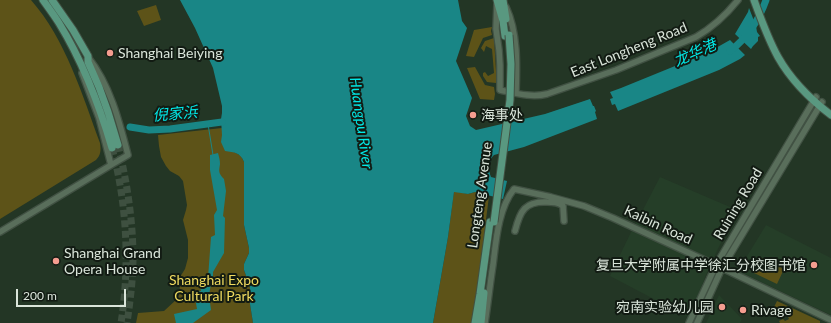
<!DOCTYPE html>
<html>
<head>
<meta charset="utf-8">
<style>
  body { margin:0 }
  #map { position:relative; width:831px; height:323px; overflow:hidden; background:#233625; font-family:Lato,sans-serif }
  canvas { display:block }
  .scale { position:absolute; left:16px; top:289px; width:110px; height:18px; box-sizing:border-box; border:2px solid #dae5da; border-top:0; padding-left:5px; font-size:12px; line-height:14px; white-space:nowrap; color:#dae5da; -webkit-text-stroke:3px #121b13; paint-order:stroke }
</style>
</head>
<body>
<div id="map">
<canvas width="831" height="323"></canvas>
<div class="scale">200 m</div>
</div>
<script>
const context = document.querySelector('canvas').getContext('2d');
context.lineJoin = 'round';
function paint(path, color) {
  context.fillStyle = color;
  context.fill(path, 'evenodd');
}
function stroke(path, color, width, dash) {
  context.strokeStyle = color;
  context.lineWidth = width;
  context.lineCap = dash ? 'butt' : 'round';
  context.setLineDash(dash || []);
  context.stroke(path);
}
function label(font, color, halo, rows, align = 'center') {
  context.font = font + ' Lato,"Noto Sans SC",sans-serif';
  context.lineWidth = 4;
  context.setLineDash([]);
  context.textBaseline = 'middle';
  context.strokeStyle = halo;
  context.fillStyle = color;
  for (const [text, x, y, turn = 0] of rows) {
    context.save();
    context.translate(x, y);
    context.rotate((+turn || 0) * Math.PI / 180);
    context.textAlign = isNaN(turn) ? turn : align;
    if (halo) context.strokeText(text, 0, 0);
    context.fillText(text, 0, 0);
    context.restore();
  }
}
const built = new Path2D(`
  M660,177L737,210L712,261L634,227Z
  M766,225L831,258V315L738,271Z
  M632,230L710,265L695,303L688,317L610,276Z
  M719,295L742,319L740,323H706Z`);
const green = new Path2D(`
  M0,0H31C66,40 82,94 100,143C101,150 101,155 96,160L0,219Z
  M156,5L161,20L144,26L137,11Z
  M492,27L491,31L492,35L483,38L474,57L466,56L474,30Z
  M494,38L496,71V83L487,82L483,76V73L485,72L488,76L494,73L492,49L486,46L484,52L481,48L485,41Z
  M475,67L485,85L494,87L495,94L494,100L480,99L467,68Z
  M222,128V142C225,145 228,149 232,151C239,155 241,154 244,162V225L249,248V253L244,264V270L248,281L250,288V304L253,323H136L138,313L164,311L177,299L179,295L180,285V277L185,269L188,258V240L183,220L186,210L187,205L183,181L179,176L170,171L166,166L161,157L159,146L158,135Z
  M454,191L468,194L475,192L489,196L473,323H433L448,237Z
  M762,258L784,269L777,284L754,273Z
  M777,301L820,321V323H780L779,321L783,319L785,321L789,319L788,317L791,315L789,310H787L777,315L775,312L767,316L766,314L772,311Z`);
const water = new Path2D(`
  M180,0H458L462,21L467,28L456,61L472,98L466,116L470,126L476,130L545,114L590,99L593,106H594L596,111L595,112L597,119L524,147L494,155C489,159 488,171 491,177L507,181L503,199L475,192L468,194L454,192L448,237L433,323H253L250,304V288L248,281L244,270V264L249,253V248L244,225V162C241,153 234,152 225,151L221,142L222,135L221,119L222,113V106L213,68L195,28Z
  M749,8L756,26L757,32L760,36L758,37V41L753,46L751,49L735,34L748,12Z
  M730,40L745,55L740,59L719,70L618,111L615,104L612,105L610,99L613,98L610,92L621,88L707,53Z
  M218,153C219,157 220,160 220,164C219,171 218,173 224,179L226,191L223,216L225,218L224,253L213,272V278H208L211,237L215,235L214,215L217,210L210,170V155Z
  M211,284L209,295L211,310L193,323H176L174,314L197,309L194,292L201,291L200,286Z`);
const stream = new Path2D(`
  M208,124L213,155
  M207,285L208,278`);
const river = new Path2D(`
  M730,51C747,38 759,20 766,0
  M130,127L149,130L170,129L222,122`);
const majorTunnel = new Path2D(`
  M118,145C127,182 133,220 133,258C133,280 130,302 127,323
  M112,148C127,204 130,265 121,323`);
const minor = new Path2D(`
  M497,4L496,29L499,50L500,65V90C515,93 531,98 547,94L616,70L696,37C713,27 726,15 738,0
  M506,7C518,33 517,64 516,93
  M82,73L99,118L111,165L128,155C119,120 110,85 88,57
  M515,231C520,211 525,201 547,202C553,202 558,202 563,206L564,221
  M0,232L111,165
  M485,323C488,304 490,284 493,265C496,241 498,209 514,189L551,197L584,206L613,218L722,268L831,320
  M689,323L716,265L816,97
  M697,323L722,268L822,102`);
const major = new Path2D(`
  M43,0C48,7 54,15 59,23C83,62 99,104 112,148
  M52,0L73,30L88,56V62L99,87L108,112L118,145
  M497,0L503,21L505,36
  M503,0L506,19
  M754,0C761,19 768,39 778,57C791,80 810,99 831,115
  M475,323L480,294L490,222
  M481,323L484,293`);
const majorBridge = new Path2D(`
  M494,222L510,100L511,64L509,35`);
const markers = [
  [110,53,4,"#f59d90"],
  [473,115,4,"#f59d90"],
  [56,261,4,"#f59d90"],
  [814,265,4,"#f59d90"],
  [722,307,4,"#f59d90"],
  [743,310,4,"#f59d90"]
];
const streetNames = [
  ["East Longheng Road",629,50,-22],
  ["Longteng Avenue",480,195,-82],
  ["Ruining Road",738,204,-59],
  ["Kaibin Road",658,225,25]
];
const poiNames = [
  ["Shanghai Beiying",118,53],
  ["海事处",481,115],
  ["Shanghai Grand",64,253],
  ["Opera House",64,269],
  ["复旦大学附属中学徐汇分校图书馆",806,265,"right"],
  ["宛南实验幼儿园",714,307,"right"],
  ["Rivage",751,310]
];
const parkNames = [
  ["Shanghai Expo",214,280],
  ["Cultural Park",214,296]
];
const waterNames = [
  ["龙华港",695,53,-24],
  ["倪家浜",175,114,-5],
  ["Huangpu River",361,123,82]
];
paint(built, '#253e28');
paint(green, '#5d5318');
paint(water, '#198686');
stroke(stream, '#198686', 1);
stroke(river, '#198686', 7);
stroke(majorTunnel, '#3e5040', 7, [7, 3.5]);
stroke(minor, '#415143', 8);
stroke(major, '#415143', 9);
stroke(minor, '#596e5b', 5.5);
stroke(major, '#599880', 7);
stroke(majorBridge, '#415143', 9, []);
stroke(majorBridge, '#599880', 7);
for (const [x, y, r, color] of markers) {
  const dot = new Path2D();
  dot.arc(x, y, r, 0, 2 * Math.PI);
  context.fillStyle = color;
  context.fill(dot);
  stroke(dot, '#121b13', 1.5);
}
label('14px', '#dae5da', '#121b13', streetNames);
label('14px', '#dae5da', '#121b13', poiNames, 'left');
label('14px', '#f0db60', '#121b13', parkNames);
label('italic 15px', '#02e8e7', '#121b13', waterNames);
</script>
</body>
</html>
